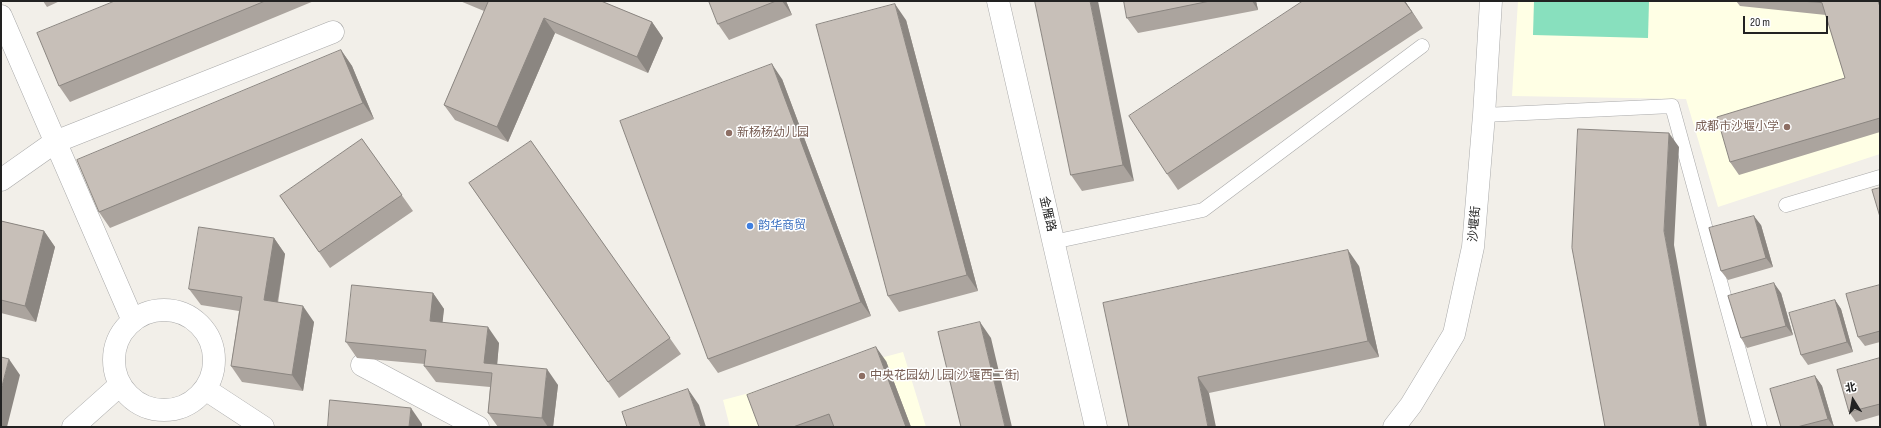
<!DOCTYPE html>
<html>
<head>
<meta charset="utf-8">
<style>
  body { margin:0 }
  #map { position:relative; width:1881px; height:428px; overflow:hidden; background:#f2efe9; font-family:"Sofia Sans Condensed","Noto Sans SC",sans-serif }
  canvas { display:block }
  .frame { position:absolute; inset:0; border:2px solid #222; pointer-events:none }
  .north { position:absolute; left:1833px; top:380px; width:40px; height:40px; -webkit-text-stroke:3px #fff; paint-order:stroke; rotate:349deg; font-size:11px; font-weight:700; line-height:16px; text-align:center; color:#222 }
  .north::after { content:''; display:block; margin:auto; width:14px; height:18px; background:#222; clip-path:polygon(50% 0,100% 100%,50% 72%,0 100%) }
  .scale { position:absolute; left:1743px; top:16px; width:85px; height:18px; box-sizing:border-box; border:2px solid #222; border-top:0; padding-left:5px; font-size:12px; line-height:14px; white-space:nowrap; color:#222; -webkit-text-stroke:3px #fff; paint-order:stroke }
</style>
</head>
<body>
<div id="map">
<canvas width="1881" height="428"></canvas>
<div class="frame"></div>
<div class="north">北</div>
<div class="scale">20 m</div>
</div>
<script>
const context = document.querySelector('canvas').getContext('2d');
context.lineJoin = 'round';
function paint(path, color) {
  context.fillStyle = color;
  context.fill(path, 'evenodd');
}
function stroke(path, color, width, dash) {
  context.strokeStyle = color;
  context.lineWidth = width;
  context.lineCap = dash ? 'butt' : 'round';
  context.setLineDash(dash || []);
  context.stroke(path);
}
function label(font, color, halo, rows, align = 'center') {
  context.font = font + ' "Sofia Sans Condensed","Noto Sans SC",sans-serif';
  context.lineWidth = 3;
  context.setLineDash([]);
  context.textBaseline = 'middle';
  context.strokeStyle = halo;
  context.fillStyle = color;
  for (const [text, x, y, turn = 0] of rows) {
    context.save();
    context.translate(x, y);
    context.rotate((+turn || 0) * Math.PI / 180);
    context.textAlign = isNaN(turn) ? turn : align;
    if (halo) context.strokeText(text, 0, 0);
    context.fillText(text, 0, 0);
    context.restore();
  }
}
const education = new Path2D(`
  M1518,1H1880V154L1718,207L1686,99L1512,96Z
  M903,352L926,427H730L723,400Z`);
const pitch = new Path2D(`
  M1534,1H1649L1648,38L1533,35Z`);
const service = new Path2D(`
  M1484,115L1672,106L1760,427
  M1786,205L1880,177
  M1053,242L1203,210L1422,46`);
const minor = new Path2D(`
  M1,16L133,321
  M1,180L55,142L333,32
  M114 360a50 50 0 1 1 100 0a50 50 0 1 1-100 0Z
  M362,365L478,427
  M205,389L263,427
  M73,427L120,385
  M1394,427L1411,405L1454,334L1473,247L1484,115L1491,1`);
const tertiary = new Path2D(`
  M998,1L1096,427`);
const wall = new Path2D(`
  M43,1H60L47,7Z
  M115,1H314L70,102L59,86Z
  M460,1H601L652,22L663,38L648,73L555,33L508,142L455,120L444,105L484,11Z
  M709,1H786L792,15L729,40L718,24Z
  M1035,1L1134,181L1082,191L1071,175Z
  M1124,1H1256L1258,10L1138,33L1127,18Z
  M1405,1L1423,28L1178,190L1167,174Z
  M1736,1H1880V132L1739,175L1730,162L1845,78L1826,15L1740,6Z
  M906,20L978,291L899,312L888,296Z
  M341,50L352,66L374,119L110,228L99,212Z
  M782,79L871,316L718,373L708,359Z
  M362,139L413,211L330,268L280,196Z
  M531,141L681,354L619,398L469,183Z
  M1,221L44,231L55,247L36,322L1,313Z
  M1761,225L1773,267L1728,280L1721,271Z
  M274,238L285,254L278,303L314,322L303,391L242,382L231,366L239,311L201,305L189,289Z
  M1359,266L1379,357L1209,393L1103,303Z
  M1880,285V342L1865,346L1858,337Z
  M433,293L444,309L442,322L499,343L497,364L558,385L553,427H498L488,413L490,387L436,382L424,366L425,364L357,358L346,342Z
  M1781,293L1793,335L1747,348L1741,338Z
  M1835,300L1841,309L1853,352L1808,365L1801,355Z
  M1880,358V415L1856,422L1849,412Z
  M886,361L911,427H759Z
  M1815,376L1822,386L1834,427H1781Z`);
const shadedWall = new Path2D(`
  M782,1H786L792,15Z
  M1090,1H1098L1134,181L1123,165Z
  M1252,1H1256L1258,10Z
  M1404,1H1405L1423,28Z
  M895,4L906,20L978,291L967,275Z
  M544,18L555,33L508,142L497,127Z
  M652,22L663,38L648,73L637,57Z
  M341,50L352,66L374,119L363,103Z
  M772,64L782,79L871,316L861,302Z
  M1669,133L1679,147L1674,245L1707,427H1700L1664,231Z
  M1754,216L1761,225L1773,267L1766,258Z
  M44,231L55,247L36,322L25,306Z
  M274,238L285,254L275,316L264,300Z
  M1348,250L1359,266L1379,357L1368,341Z
  M1774,283L1781,293L1793,335L1786,326Z
  M433,293L444,309L441,337L430,321Z
  M1835,300L1841,309L1853,352L1847,342Z
  M303,306L314,322L303,391L292,375Z
  M980,322L991,338L1012,427H1005Z
  M488,327L499,343L496,378L484,363Z
  M876,347L886,361L911,427H906Z
  M9,359L20,375L7,427H1V390Z
  M547,369L558,385L553,427H548L542,418Z
  M1815,376L1822,386L1834,427L1828,419Z
  M1198,377L1209,393L1216,427H1208Z
  M688,389L699,405L706,427H701Z
  M411,408L422,424V427H409Z`);
const building = new Path2D(`
  M115,1H265L59,86L37,33Z
  M486,1H601L652,22L637,57L544,18L497,127L444,105L488,2Z
  M709,1H776L718,24Z
  M1035,1H1090L1123,165L1071,175Z
  M1124,1H1210L1127,18Z
  M1303,1H1404L1412,12L1167,174L1129,116Z
  M1801,1H1878L1880,7V118L1730,162L1717,117L1845,78L1822,3Z
  M895,4L967,275L888,296L816,25Z
  M341,50L363,103L99,212L77,160Z
  M772,64L861,302L708,359L620,121Z
  M1578,129L1669,133L1664,231L1700,427H1605L1572,248Z
  M362,139L402,195L319,252L280,196Z
  M531,141L670,338L608,382L469,183Z
  M1880,188V217L1872,190Z
  M1754,216L1766,258L1721,271L1709,228Z
  M1,221L44,231L25,306L1,300Z
  M199,227L274,238L264,300L303,306L292,375L231,366L242,297L189,289Z
  M1348,250L1368,341L1198,377L1208,427H1129L1103,303Z
  M1774,283L1786,326L1741,338L1728,296Z
  M352,285L433,293L430,321L488,327L484,363L547,369L542,418L488,413L492,373L424,366L426,350L346,342Z
  M1880,285V331L1858,337L1846,294Z
  M1835,300L1847,342L1801,355L1789,313Z
  M980,322L1005,427H961L938,332Z
  M876,347L906,427H834L829,414L793,427H759L747,395Z
  M1,357L9,359L1,390Z
  M1880,358V404L1849,412L1837,370Z
  M1815,376L1828,419L1797,427H1781L1770,389Z
  M688,389L701,427H627L622,412Z
  M330,400L411,408L409,427H328Z`);
const markers = [
  [1787,127,4,"#8d6e63"],
  [729,133,4,"#8d6e63"],
  [750,226,4,"#3f7fe0"],
  [862,376,4,"#8d6e63"]
];
const educationNames = [
  ["成都市沙堰小学",1779,127,"right"],
  ["新杨杨幼儿园",737,133],
  ["中央花园幼儿园(沙堰西二街)",870,376]
];
const streetNames = [
  ["金雁路",1047,214,77],
  ["沙堰街",1475,224,-85]
];
const shopNames = [
  ["韵华商贸",758,226]
];
paint(education, '#ffffe5');
paint(pitch, '#88e0be');
stroke(service, '#a9a9a9', 15);
stroke(minor, '#a9a9a9', 23);
stroke(tertiary, '#a9a9a9', 23);
stroke(service, '#fff', 14);
stroke(minor, '#fff', 22);
stroke(tertiary, '#fff', 22);
paint(wall, '#aba49e');
paint(shadedWall, '#8b8681');
paint(building, '#c7bfb8');
stroke(building, '#8b8681', 1);
for (const [x, y, r, color] of markers) {
  const dot = new Path2D();
  dot.arc(x, y, r, 0, 2 * Math.PI);
  context.fillStyle = color;
  context.fill(dot);
  stroke(dot, '#fff', 1.5);
}
label('12px', '#785e54', '#fff', educationNames, 'left');
label('12px', '#222', '#fff', streetNames);
label('12px', '#366cbe', '#fff', shopNames, 'left');
</script>
</body>
</html>
